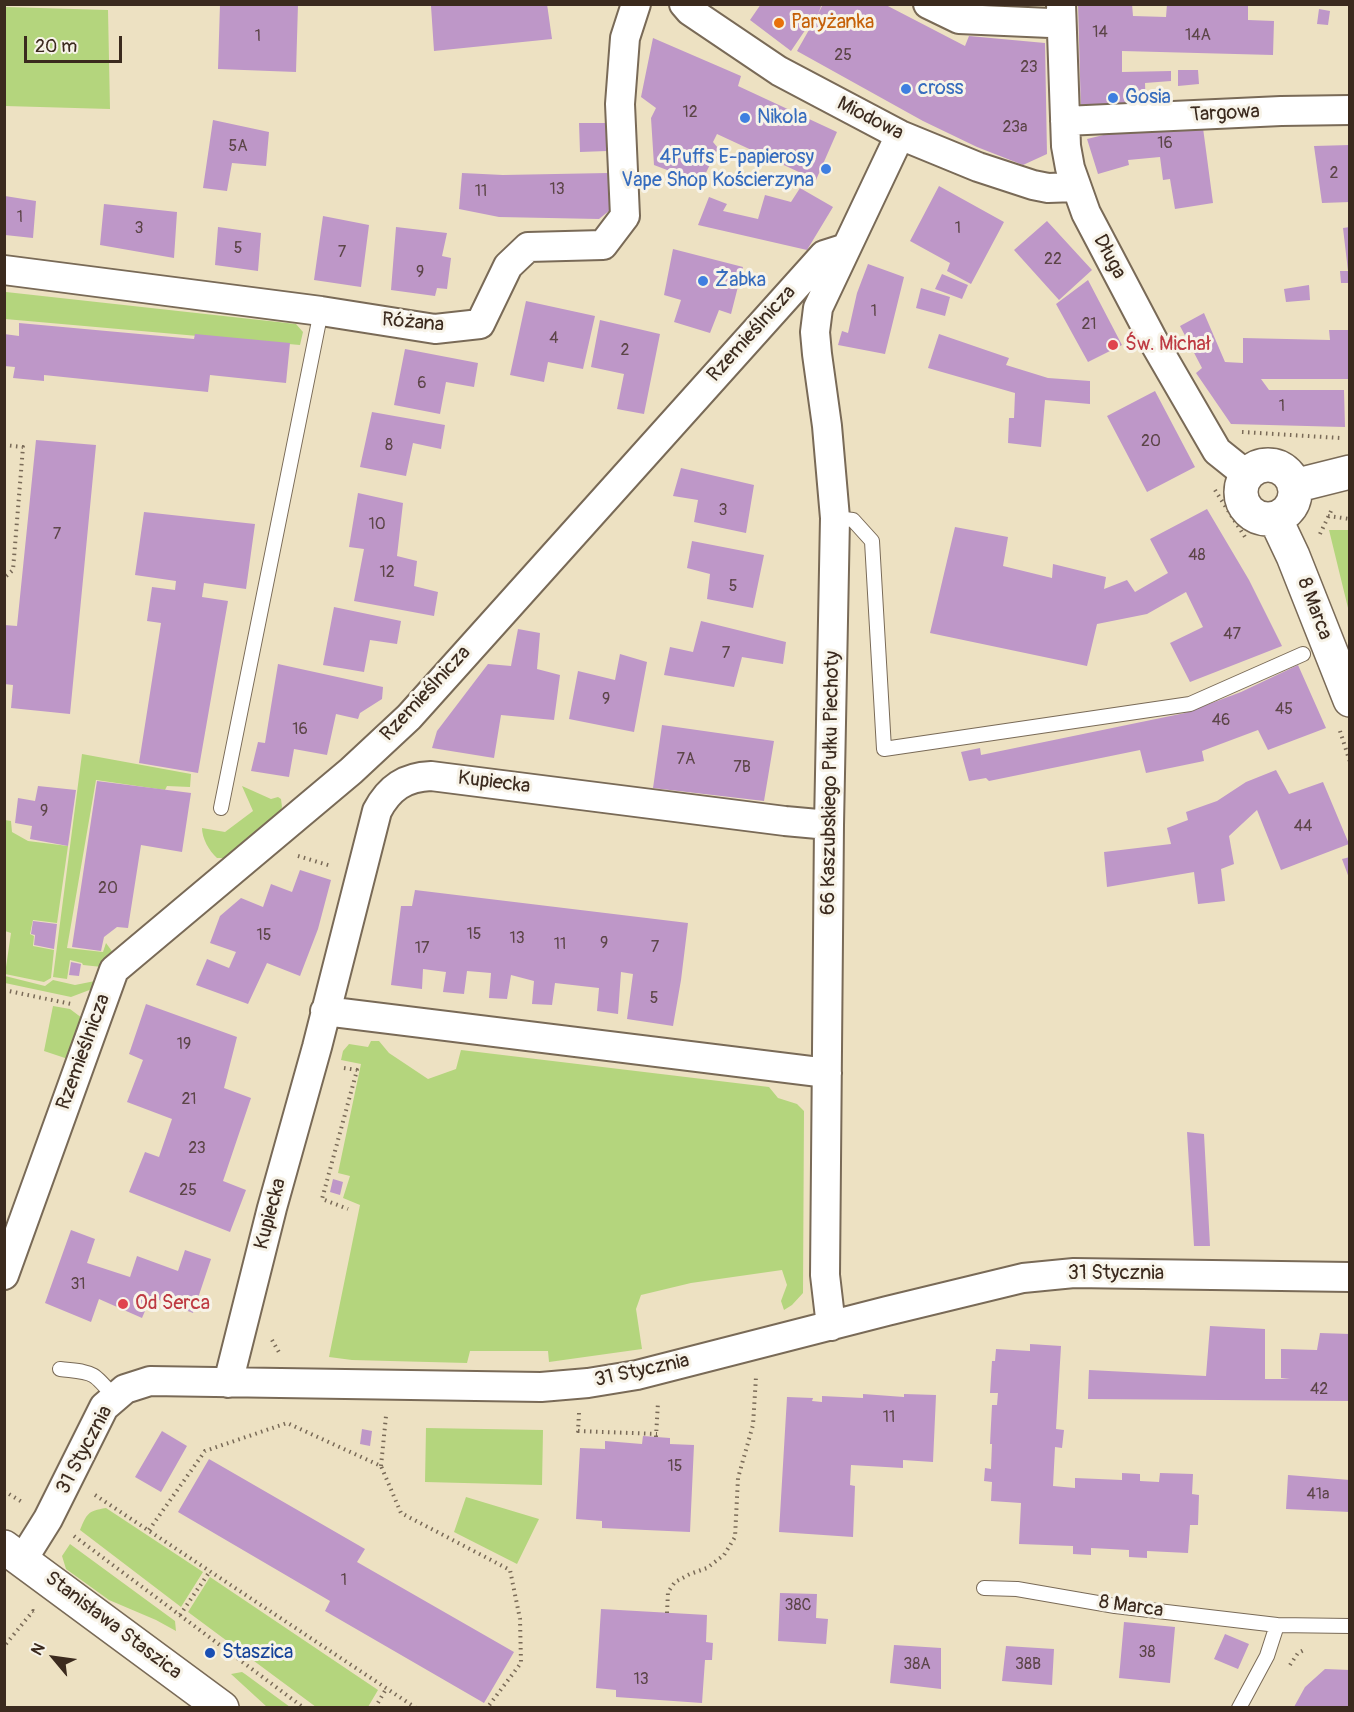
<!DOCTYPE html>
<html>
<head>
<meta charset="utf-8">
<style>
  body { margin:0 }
  #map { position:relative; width:1354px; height:1712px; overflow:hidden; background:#ede1c2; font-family:Pangolin,sans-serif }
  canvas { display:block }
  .frame { position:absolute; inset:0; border:6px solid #3b2a1e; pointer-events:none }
  .north { position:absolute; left:24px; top:1628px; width:60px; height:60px; -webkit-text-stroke:4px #f7f3e8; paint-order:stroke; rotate:299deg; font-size:16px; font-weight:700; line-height:24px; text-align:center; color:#3b2a1e }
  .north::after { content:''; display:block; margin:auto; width:21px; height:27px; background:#3b2a1e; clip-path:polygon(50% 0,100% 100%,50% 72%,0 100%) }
  .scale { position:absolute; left:24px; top:36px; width:98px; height:27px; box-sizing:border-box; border:3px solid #3b2a1e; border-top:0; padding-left:8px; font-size:18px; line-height:21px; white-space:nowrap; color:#3b2a1e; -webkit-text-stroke:4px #f7f3e8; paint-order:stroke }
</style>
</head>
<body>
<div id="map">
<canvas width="1354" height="1712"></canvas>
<div class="frame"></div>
<div class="north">N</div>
<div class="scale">20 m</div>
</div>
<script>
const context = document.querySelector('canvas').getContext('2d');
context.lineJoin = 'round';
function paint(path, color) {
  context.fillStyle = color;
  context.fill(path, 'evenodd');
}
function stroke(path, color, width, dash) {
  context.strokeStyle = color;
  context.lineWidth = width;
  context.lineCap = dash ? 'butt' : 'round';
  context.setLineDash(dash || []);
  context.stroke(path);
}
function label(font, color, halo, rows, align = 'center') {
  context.font = font + ' Pangolin,sans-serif';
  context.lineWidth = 6;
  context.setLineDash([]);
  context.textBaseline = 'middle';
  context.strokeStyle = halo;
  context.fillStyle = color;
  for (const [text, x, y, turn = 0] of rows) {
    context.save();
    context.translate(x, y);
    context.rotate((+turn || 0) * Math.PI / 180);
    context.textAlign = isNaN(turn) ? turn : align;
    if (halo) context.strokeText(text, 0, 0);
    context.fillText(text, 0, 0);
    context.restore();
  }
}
const green = new Path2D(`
  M5,7L108,10L110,109L5,106Z
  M6,292L296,324L303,332L300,345L5,319Z
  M1329,530H1349V612Z
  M82,754L191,774L190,787L167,786L165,790L96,780L67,948L103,952L106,943L114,954L102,967L83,965L82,963L70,960L67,979L53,977Z
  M242,786L271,799L278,797L281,799L282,807L279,815L229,858H217C209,851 202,838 202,828L225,832L253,811Z
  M5,820L11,821L12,832L28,841L68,846L57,923L33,920L30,934L34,936L33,946L54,950L51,978L44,982L5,974L11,933L5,931Z
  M5,976L45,986L53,980L75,985L95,981L92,989L71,997L5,983Z
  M53,1006L70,1009L82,1018L68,1059L44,1051Z
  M371,1041H379L389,1053L428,1079L456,1069L461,1050L769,1087L778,1098L797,1104L804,1111L803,1293L792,1305L784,1310L781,1301L787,1285L782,1270L691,1283L641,1295L636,1309L642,1349L549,1362L548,1351H470L467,1363L352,1360L329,1357L360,1205L343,1198L350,1176L338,1173L361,1064L341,1060L343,1051L349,1044L368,1047Z
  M426,1428L543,1430L542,1485L425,1482Z
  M466,1497L539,1519L517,1564L454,1532Z
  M106,1508L203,1572L181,1607L80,1530C87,1514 87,1511 106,1508Z
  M70,1544L175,1621L176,1631L156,1620L109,1600L66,1569L62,1556Z
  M210,1577L378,1690L368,1707H316L188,1612Z
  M242,1672L245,1674L290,1707H267L231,1674Z`);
const building = new Path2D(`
  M220,4H298L296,72L218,69Z
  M457,4H547L552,39L434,51L431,6Z
  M761,4H822L818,14L823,4H884L965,46L969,36L1045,43L1047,154L1023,165L977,147L923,121L797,51L814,21L812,20L791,51L750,20Z
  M1078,4H1132L1133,16L1166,17L1167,4H1248V20L1274,21L1273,55L1122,51V72L1171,71V81L1145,83L1146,112L1081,113Z
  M1319,9L1330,11L1328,25L1317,24Z
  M653,38L741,76L738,86L837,132L816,180L717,134L713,142L718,148L701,183L654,165L651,118L656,108L641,97Z
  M1178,70H1198L1199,84L1178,86Z
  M213,120L269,132L266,166L232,163L227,191L203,188Z
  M579,123H607V151L580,152Z
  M1203,128L1213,203L1175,209L1170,179L1163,180L1160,157L1128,160L1129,165L1098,174L1087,139L1120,131Z
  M1350,145V202L1322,203L1314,146Z
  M462,173L503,175L608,173L615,206L599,219L499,217L459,209Z
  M939,186L1004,222L971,284L947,271L950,263L910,241Z
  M800,188L833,207L807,250L698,225L709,197L727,204L723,211L758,219L765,195L791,202Z
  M5,196L36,201L33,238L5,235Z
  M104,204L177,212L174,258L100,245Z
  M323,216L369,225L361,287L314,280Z
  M1047,221L1092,270L1059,300L1014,250Z
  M218,227L261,233L258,271L215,265Z
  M396,227L447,233L442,256L451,258L447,289L437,288L435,296L391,290Z
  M1350,227V283H1341L1340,271H1348L1343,228Z
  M673,249L743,267L731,314L719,310L710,333L674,322L681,300L664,295Z
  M868,264L904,277L885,354L838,345L842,331L848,333L857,293Z
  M942,274L968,285L962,299L935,289Z
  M1088,280L1122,345L1088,362L1056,304Z
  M1309,285L1310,300L1286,302L1284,289Z
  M921,288L950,297L945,316L916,308Z
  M526,301L595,316L583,369L548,362L544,382L510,375Z
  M1204,313L1225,362L1243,363V338L1330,340L1329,330H1350V379H1261L1269,390H1344L1345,427L1231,424L1196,373L1202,368L1180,326Z
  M600,320L660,334L644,414L617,409L624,374L591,367Z
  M19,323L194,339L195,334L290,343L286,383L210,375L208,392L44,375V381L13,378L15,367L4,366V334L19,336Z
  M939,334L1009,358L1006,365L1048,378L1090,381V404L1045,400L1041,447L1008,443L1009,418H1014L1015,393L928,368Z
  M405,349L478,363L474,387L446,382L440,414L394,405Z
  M1155,391L1195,467L1147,492L1107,416Z
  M372,412L445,425L441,449L413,443L406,476L360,467Z
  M36,440L96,445L70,714L11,708L13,685L4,684V625L17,626Z
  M681,468L754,485L746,533L694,522L698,500L673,496Z
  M358,493L403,503L397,556L417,561L414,586L438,592L434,616L354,601L364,549L349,547Z
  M1207,509L1249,580L1282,646L1190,682L1170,643L1203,627L1186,592L1147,614L1097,624L1087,666L930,633L955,527L1008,537L1003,566L1052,578L1053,564L1106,577L1104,589L1127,580L1135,592L1168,573L1150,539Z
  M144,512L255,524L246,589L204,583L202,597L228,601L198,773L139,763L161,623L147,621L152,587L175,590L176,581L135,575Z
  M692,541L764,555L753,608L707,599L710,574L687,568Z
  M334,607L401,621L397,644L370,640L364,672L323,665Z
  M701,621L786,642L783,664L742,657L734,687L664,675L670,647L693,652Z
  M518,629L540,633L537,669L560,675L554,720L501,715L494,758L432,748L437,731L488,664L511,666Z
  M620,654L647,662L634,732L569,719L578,671L615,680Z
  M278,664L383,687L382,699L360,713L358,719L336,714L327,755L294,749L289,777L251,771L258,742L265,743Z
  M1298,665L1326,728L1268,750L1258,730L1202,751L1204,761L1146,773L1140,750L989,781L986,778L969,781L961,752L980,748L981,755L1185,713L1241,692Z
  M662,725L774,741L764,801L653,788Z
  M1276,770L1289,794L1323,782L1349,844L1281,870L1257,810L1229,836L1234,864L1221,869L1225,901L1198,904L1194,872L1107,887L1104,852L1171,844L1167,828L1188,820L1186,812L1217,801L1246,782Z
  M97,781L191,793L182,852L141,845L128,928L117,927L104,937L101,951L72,947Z
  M38,786L76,790L68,846L30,839L32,826L15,823L18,798L35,801Z
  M1350,857V878H1349L1342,859Z
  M300,870L331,880L318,929L300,976L267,963L248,1004L196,985L207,959L229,968L236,952L210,943L220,916L241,898L263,907L271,884L292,892Z
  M415,890L688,923L681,980L673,1026L627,1019L633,974L621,972L618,1014L597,1011L599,988L555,983L552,1005L532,1004L534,981L511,975L507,999L489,998L491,973L467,971L464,994L443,992L446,972L423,969L422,989L391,985L401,906H412Z
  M33,921L57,924L54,949L34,945L35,935L31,934Z
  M71,962L81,964L79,976L69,975Z
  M146,1004L237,1037L224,1088L251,1098L223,1181L246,1190L230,1232L129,1192L145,1152L159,1157L172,1119L127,1102L143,1060L129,1054Z
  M1187,1132L1204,1134L1210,1246H1194Z
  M333,1179L343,1182L340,1195L330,1192Z
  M71,1230L95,1239L87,1263L130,1277L137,1256L178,1271L185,1250L211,1259L193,1313L151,1297L142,1318L99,1299L91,1322L45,1303Z
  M1210,1326L1265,1329V1379H1290L1281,1378V1349L1317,1350L1320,1333L1350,1334V1401L1088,1399L1089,1370L1206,1376Z
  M1030,1344L1061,1346L1056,1429L1064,1430L1062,1448L1055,1447L1053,1486L1075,1488V1478L1122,1480V1473L1140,1474V1481L1159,1482L1160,1473L1193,1474L1192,1494L1199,1495L1198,1525H1190L1188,1553L1147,1551V1558L1129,1557V1550L1091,1548V1555L1073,1554V1546L1019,1544L1021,1503L991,1501L992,1482L984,1481L985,1468L991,1469L992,1444H990L992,1405H997L998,1393H990L992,1361H995L996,1349L1030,1351Z
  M863,1394L904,1397V1394L936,1395L933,1462L903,1460V1468L851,1465L850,1485L855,1486L853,1537L779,1532L787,1397L813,1398L812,1401L822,1402V1396L863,1398Z
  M362,1429L372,1431L370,1446L360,1444Z
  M162,1431L187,1446L161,1492L135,1477Z
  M643,1436L670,1438V1444L694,1445L690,1532L602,1528V1521L576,1519L580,1448L605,1449V1441L642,1444Z
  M209,1459L365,1549L357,1562L514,1652L484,1703L325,1611L330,1601L178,1512Z
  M1288,1475L1350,1480V1512L1286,1509Z
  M780,1593L817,1594L816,1618L828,1619L826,1644L778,1641Z
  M601,1609L707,1615L706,1642L713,1643L712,1660H705L702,1703L616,1697V1690L596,1688Z
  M1124,1622L1175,1627L1170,1683L1119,1678Z
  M1225,1634L1249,1644L1238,1669L1214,1659Z
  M894,1645L941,1648V1689L890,1683Z
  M1006,1646L1054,1649L1052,1685L1002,1681Z
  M1325,1669L1350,1670V1707H1294L1305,1687Z`);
const path = new Path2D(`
  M1242,432L1340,438
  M4,445L23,447L13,570L4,578
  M1215,490L1245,537
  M1328,516L1350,519
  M1320,534L1331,511
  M1340,731L1350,762
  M298,856L331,866
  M4,990L71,1004
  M344,1068L357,1070L322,1199L348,1209
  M272,1340L280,1354
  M579,1413L578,1431L657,1434
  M656,1437L658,1402
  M381,1466L386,1416
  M4,1491L22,1502
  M95,1495L416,1708
  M149,1530L205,1451L287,1423L381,1466L401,1513L510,1570L520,1619L521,1663L487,1708
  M74,1536L304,1708
  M667,1613L668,1592L675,1582L690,1574L707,1568L724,1555L735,1537L738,1478L753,1425L756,1377
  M180,1615L210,1571
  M6,1644L33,1611L36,1613
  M1290,1665L1298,1653L1306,1649
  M375,1708L386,1689`);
const lane = new Path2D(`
  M835,518L853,520L872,541L884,749L1190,704L1303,654
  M221,808L321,311
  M60,1369C93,1373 92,1370 114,1397
  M984,1588L1017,1589L1115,1606L1277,1625
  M1239,1708L1267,1656L1277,1625L1350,1626`);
const street = new Path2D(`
  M684,4L690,11L779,71L900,135L978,167L1033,185L1048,188L1076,187
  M928,4L959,19L1050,23
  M1061,4L1066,146L1070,168L1086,213L1155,344L1217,451L1247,475
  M1065,121L1281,111L1350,110
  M4,270L321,311L435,329L480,324L508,266L528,247L603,245L625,216L620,104L625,38L636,4
  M325,1011L827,1073
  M4,1275L114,970L351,771L409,717L824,255L846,248
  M831,1326L825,1275L829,825L835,518L827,426L817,354L815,332L818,308L900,135
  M228,1383L272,1208L317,1047L377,811C389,788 405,777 431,776L785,821L829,825
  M23,1559L48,1519L104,1407L125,1389L150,1381L541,1387L588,1383L637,1375L887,1311L1023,1278L1074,1273L1350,1277`);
const secondary = new Path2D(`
  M1241 492a27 27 0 1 1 54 0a27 27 0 1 1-54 0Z
  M1294,486L1350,472
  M1275,518L1293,556L1350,700
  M4,1547L222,1708`);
const markers = [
  [779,23,6,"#e8710a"],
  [906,89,6,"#3f7fe0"],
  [1113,98,6,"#3f7fe0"],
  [745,118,6,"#3f7fe0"],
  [826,169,6,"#3f7fe0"],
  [703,281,6,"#3f7fe0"],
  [1113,345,6,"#e0444e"],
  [123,1304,6,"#e0444e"],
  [210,1653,6,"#1a4fb4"]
];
const numberNames = [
  ["14",1100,33],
  ["14A",1198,36],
  ["1",258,37],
  ["25",843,56],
  ["23",1029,68],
  ["12",690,113],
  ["23a",1015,128],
  ["16",1165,144],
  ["5A",238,147],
  ["2",1334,174],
  ["13",557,190],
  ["11",481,192],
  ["1",20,218],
  ["3",139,229],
  ["1",958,229],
  ["5",238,249],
  ["7",342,253],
  ["22",1053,260],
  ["9",420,273],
  ["1",874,312],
  ["21",1089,325],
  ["4",554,339],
  ["2",625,351],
  ["6",422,384],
  ["1",1282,407],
  ["20",1151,442],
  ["8",389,446],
  ["3",723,511],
  ["10",377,525],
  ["7",57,535],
  ["48",1197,556],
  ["12",387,573],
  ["5",733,587],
  ["47",1232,635],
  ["7",726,654],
  ["9",606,700],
  ["45",1284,710],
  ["46",1221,721],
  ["16",300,730],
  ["7A",686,760],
  ["7B",742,768],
  ["9",44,812],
  ["44",1303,827],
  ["20",108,889],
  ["15",474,935],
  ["15",264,936],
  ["13",517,939],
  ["9",604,944],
  ["11",560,945],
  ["7",655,948],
  ["17",422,949],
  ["5",654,999],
  ["19",184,1045],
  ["21",189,1100],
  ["23",197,1149],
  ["25",188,1191],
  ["31",78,1285],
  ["42",1319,1390],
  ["11",889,1418],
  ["15",675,1467],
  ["41a",1318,1495],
  ["1",344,1581],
  ["38C",798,1606],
  ["38",1147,1653],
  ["38A",917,1665],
  ["38B",1028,1665],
  ["13",641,1680]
];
const foodNames = [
  ["Paryżanka",791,23]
];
const shopNames = [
  ["cross",918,89],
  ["Gosia",1125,98],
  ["Nikola",757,118],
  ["4Puffs E-papierosy",814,158,"right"],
  ["Vape Shop Kościerzyna",814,181,"right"],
  ["Żabka",715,281]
];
const streetNames = [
  ["Targowa",1225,114,-3],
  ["Miodowa",870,119,27],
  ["Długa",1109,257,62],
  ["Różana",413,323,5],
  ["Rzemieślnicza",752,334,-48],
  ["8 Marca",1314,609,69],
  ["Rzemieślnicza",426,694,-47],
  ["Kupiecka",494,783,7],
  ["66 Kaszubskiego Pułku Piechoty",831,783,-89],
  ["Rzemieślnicza",84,1052,-70],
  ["Kupiecka",271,1214,-75],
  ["31 Stycznia",1116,1274],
  ["31 Stycznia",642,1371,-12],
  ["31 Stycznia",85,1450,-62],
  ["8 Marca",1131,1607,8],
  ["Stanisława Staszica",113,1626,37]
];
const healthNames = [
  ["Św. Michał",1125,345],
  ["Od Serca",135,1304]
];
const transitNames = [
  ["Staszica",222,1653]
];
paint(green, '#b4d57d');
paint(building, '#be97c8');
stroke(lane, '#796a57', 16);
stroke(street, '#796a57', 32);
stroke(secondary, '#796a57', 36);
stroke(path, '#796a57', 4, [1.5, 4.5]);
stroke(lane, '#fff', 14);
stroke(street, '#fff', 28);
stroke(secondary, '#fff', 33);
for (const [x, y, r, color] of markers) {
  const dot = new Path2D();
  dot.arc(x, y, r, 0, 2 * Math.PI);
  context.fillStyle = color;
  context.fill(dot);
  stroke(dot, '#f7f3e8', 2);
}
label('16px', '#5c4548', null, numberNames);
label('20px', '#c56008', '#f7f3e8', foodNames, 'left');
label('20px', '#366cbe', '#f7f3e8', shopNames, 'left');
label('20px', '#3b2a1e', '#f7f3e8', streetNames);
label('20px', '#be3a42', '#f7f3e8', healthNames, 'left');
label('20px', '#164399', '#f7f3e8', transitNames, 'left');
</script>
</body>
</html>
